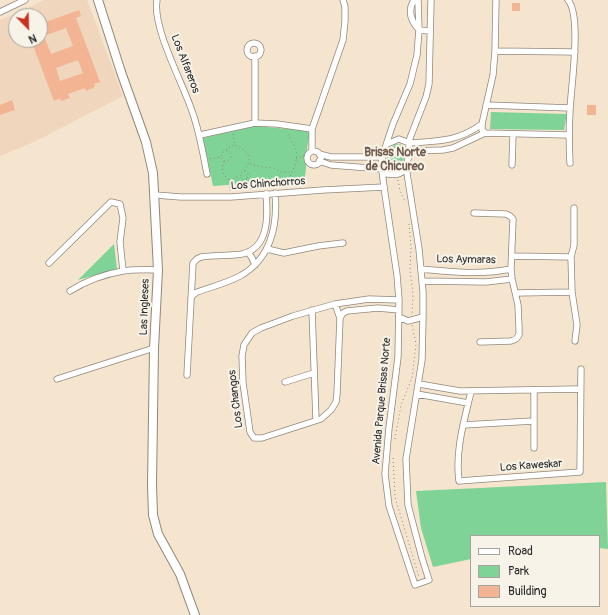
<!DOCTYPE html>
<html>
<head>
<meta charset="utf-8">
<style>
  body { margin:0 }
  #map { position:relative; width:608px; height:615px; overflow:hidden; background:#f5e4ce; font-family:Pangolin,sans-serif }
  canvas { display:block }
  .legend { position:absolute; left:470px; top:535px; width:130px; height:72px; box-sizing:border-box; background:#f7f3e8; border:1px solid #a5a39c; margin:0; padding:5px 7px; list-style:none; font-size:12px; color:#2b2b2b }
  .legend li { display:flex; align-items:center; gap:8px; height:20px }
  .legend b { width:20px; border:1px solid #a5a39c }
  .north { position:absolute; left:8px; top:8px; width:40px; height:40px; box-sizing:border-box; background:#f7f3e8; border:1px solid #a5a39c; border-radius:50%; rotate:157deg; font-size:11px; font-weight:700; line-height:16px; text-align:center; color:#2b2b2b }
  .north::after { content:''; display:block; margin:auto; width:14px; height:18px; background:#c8321e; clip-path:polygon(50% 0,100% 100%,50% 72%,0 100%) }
</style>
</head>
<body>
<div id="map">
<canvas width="608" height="615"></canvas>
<ul class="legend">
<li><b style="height:5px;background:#fff"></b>Road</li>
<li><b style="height:11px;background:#7fd396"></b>Park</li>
<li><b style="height:11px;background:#f2b492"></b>Building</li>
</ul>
<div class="north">N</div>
</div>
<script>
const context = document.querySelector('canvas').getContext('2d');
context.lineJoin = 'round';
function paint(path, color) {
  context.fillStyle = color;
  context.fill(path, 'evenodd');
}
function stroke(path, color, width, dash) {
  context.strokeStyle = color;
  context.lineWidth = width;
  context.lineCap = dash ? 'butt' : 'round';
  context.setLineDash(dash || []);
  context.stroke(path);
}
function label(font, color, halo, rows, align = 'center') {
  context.font = font + ' Pangolin,sans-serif';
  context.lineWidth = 4;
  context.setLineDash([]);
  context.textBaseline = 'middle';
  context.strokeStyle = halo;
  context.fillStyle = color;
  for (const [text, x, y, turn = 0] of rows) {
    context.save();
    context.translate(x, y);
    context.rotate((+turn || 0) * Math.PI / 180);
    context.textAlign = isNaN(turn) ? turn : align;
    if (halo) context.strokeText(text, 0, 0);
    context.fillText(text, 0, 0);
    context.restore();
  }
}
const built = new Path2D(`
  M44,0H87L123,96L34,142L0,156V20L23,11ZM16,16H40V40H16Z`);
const green = new Path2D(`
  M491,112L567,114L564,130L490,129Z
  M256,126L310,131L306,155V169L304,183H258L213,186L203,138Z
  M396,144L402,145L406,151L402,166L393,170H388L385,166L389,149Z
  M114,244L117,269L78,280Z
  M606,482L608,549L599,548V536H471V559L433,567L421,528L416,491Z`);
const building = new Path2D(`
  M512,3H520V11H512Z
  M79,10L81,16L76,18L100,82L94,84L95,87L86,91L85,88L68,94L70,98L61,101L60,98L54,101L31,40H40V24ZM66,28L73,46L51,54L44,36ZM78,60L83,73L60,81L56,68Z
  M12,100L15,110L0,115V105Z
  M587,105H596V115H587Z`);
const path = new Path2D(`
  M233,134L235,145C249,150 253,159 244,171
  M226,150L228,148L235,145
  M221 156a5 5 0 1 1 10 0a5 5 0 1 1-10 0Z
  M210,159L221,157
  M296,159L306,155
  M224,161C221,170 222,174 229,180L230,191
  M250,164L262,167L273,168L281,172H291
  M247,179H243L241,178L240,174L244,171L248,173V176L247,179L251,189
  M229,180L234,179L239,176
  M398,180L400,191L405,201
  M285,187C290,176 299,162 296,150C294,144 289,138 288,132
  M270,188L281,173
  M409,224L411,247L410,270L413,294L412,314
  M395,439L401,405L412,378L416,344L412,325
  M393,458L395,497L419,577`);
const street = new Path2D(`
  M157,0C152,28 184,85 193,114C200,134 203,154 207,174
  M414,0C407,11 411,21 419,30L430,31
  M418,0L419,30L417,55L410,84L393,124L384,151L381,163L384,187L397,275L399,300L398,357L389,428L385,474L389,506L415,585L429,580L422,558L408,505L406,459L422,360L423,317V292L419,249L406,167L409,155V143L410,138L426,97L429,84L431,0
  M568,0C582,16 571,87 570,110C569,128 569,145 570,163
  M0,12L25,0
  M247 50a7 7 0 1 1 14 0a7 7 0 1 1-14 0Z
  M495,51L575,52
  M255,56V123
  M486,105L570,108
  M485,133L482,130V124L493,75L495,51L496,0
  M200,135L255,123L277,124L312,129
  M409,143C438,141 457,142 482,124
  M387,144L399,139L409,143
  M312,151V129L343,40L345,21V7L343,0
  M410,151L443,150L453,148L485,133L569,135
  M307 158a7 7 0 1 1 14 0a7 7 0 1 1-14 0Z
  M319,154L331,157H382
  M319,161L331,165L382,169
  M512,165L513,134
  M383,173C392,175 401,177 406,167
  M155,195L181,197H231L323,190L384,187
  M574,208V245L571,257L572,292L577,325L575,341
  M474,213L506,214L510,216L513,219L511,269L512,279L518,305L519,328V335L516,339L511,341L480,342
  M267,249L284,253L318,246L343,243
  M248,252L252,258L255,265
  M512,256L571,257
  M49,263L111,202L120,204L123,218L120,242L123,271
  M421,269C451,272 481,275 511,269
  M422,281L486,282L512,279
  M70,291C86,281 105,274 123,271C134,269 146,270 158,270
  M516,293L572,292
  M191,298L193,295L197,292C211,287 227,283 240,276C271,259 278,225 275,193
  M335,304L340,318L337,394L336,402L331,410L321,419L262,438H254L250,432L243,383L242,356L244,345L252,333L261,328L293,316L335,304L369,299L399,300
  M312,310L316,420
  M399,317L408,321L423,317
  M340,318L343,313L347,311L378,308L399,310
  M187,375L193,263L197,259L201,257C215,255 228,256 242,254C269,248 268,216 266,194
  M57,379L154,348
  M285,382L314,373
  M419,384L460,391L577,389L580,390
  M534,390V448
  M471,392C464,421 455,451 459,481L580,472L581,369
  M417,394L468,403
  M463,425L533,421`);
const secondary = new Path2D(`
  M98,0L121,72L146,142L153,173L158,270L154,348L152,485L153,515L158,534L180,574L195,615`);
const streetNames = [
  ["Los Alfareros",185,64,69],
  ["Los Chinchorros",268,184,-4],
  ["Los Aymaras",466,260,1],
  ["Las Ingleses",145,307,-88],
  ["Los Changos",236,399,-97],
  ["Avenida Parque Brisas Norte",382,401,-85],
  ["Los Kaweskar",531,466,-4]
];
const neighbourhoodNames = [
  ["Brisas Norte",395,153],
  ["de Chicureo",395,167]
];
paint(built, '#f0d6bc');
paint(green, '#7fd396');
paint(building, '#f2b492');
stroke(street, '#90887c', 7);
stroke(secondary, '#90887c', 10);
stroke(path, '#90887c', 1, [1, 3]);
stroke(street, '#fff', 5.5);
stroke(secondary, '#fff', 8);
label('11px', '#2b2b2b', '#f7f3e8', streetNames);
label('bold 12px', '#715b4f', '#f7f3e8', neighbourhoodNames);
</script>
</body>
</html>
